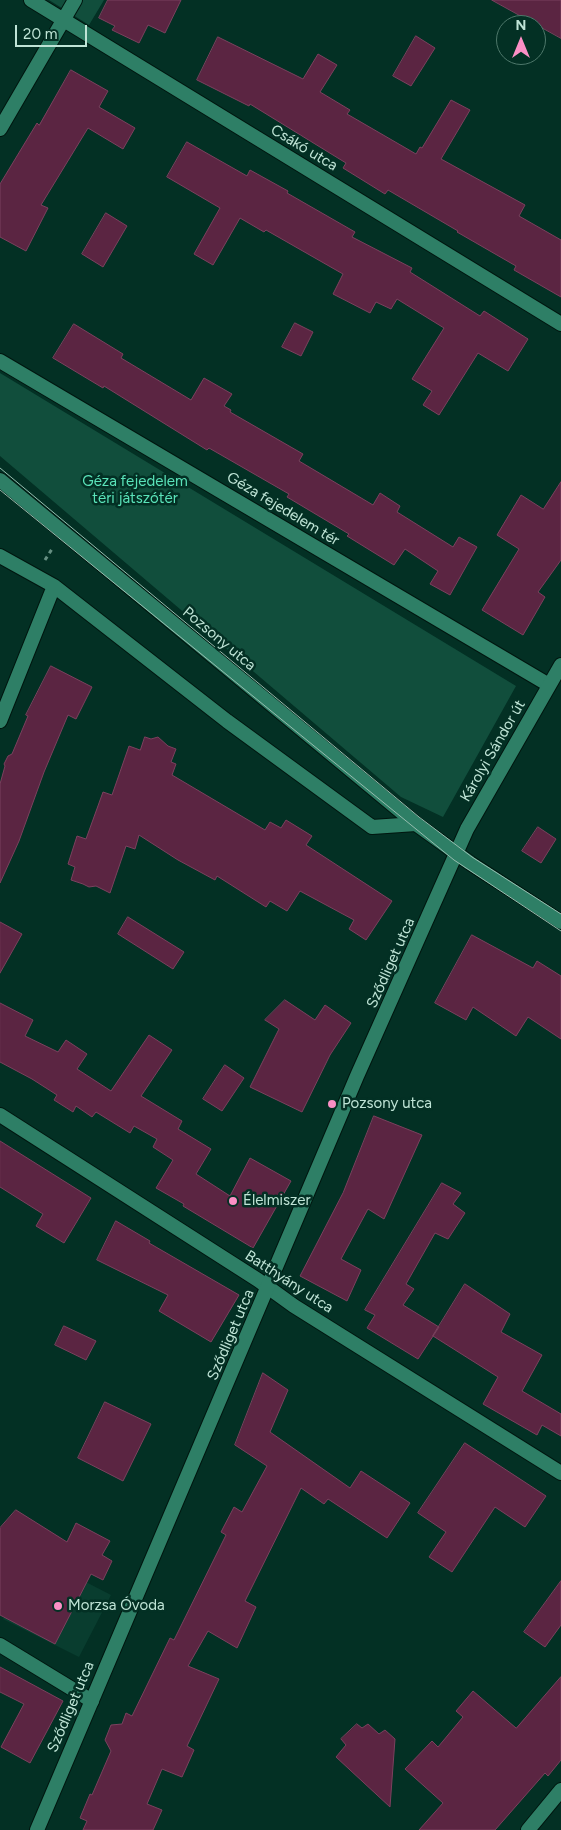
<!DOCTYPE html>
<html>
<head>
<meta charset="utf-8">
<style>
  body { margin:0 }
  #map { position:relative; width:561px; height:1830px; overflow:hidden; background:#033024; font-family:Figtree,sans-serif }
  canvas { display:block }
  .north { position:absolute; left:496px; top:15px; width:50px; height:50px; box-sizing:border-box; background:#033024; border:1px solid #4e786b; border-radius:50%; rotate:0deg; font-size:14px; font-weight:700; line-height:20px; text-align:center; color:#bfe4d6 }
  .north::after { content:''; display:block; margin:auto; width:18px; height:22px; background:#fb8fc5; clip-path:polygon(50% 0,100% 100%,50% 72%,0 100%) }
  .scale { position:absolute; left:15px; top:25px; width:72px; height:22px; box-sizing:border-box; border:2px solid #bfe4d6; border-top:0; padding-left:6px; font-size:15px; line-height:18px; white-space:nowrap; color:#bfe4d6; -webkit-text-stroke:4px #033024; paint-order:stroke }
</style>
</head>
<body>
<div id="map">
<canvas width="561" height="1830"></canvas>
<div class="north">N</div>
<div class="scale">20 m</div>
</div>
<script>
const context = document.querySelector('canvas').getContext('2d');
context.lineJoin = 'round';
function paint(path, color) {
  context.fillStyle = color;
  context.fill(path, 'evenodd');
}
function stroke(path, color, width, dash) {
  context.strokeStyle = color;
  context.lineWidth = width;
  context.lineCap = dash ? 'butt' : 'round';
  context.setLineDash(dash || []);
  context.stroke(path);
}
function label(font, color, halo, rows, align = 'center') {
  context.font = font + ' Figtree,sans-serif';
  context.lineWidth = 5;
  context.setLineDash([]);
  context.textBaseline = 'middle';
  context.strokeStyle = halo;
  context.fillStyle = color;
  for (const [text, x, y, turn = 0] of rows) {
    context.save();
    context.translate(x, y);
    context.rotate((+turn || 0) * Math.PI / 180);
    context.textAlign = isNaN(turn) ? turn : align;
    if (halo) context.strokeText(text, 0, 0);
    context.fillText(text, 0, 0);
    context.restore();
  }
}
const built = new Path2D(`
  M26,1551L111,1595L79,1657L3,1619L16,1594Z`);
const green = new Path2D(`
  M49,0H104L89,25Z
  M0,373L516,686L443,817L401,797L0,456Z`);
const building = new Path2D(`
  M108,0H181L165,33L148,25L139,43L112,30L115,26L99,18Z
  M492,0H561V38Z
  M416,36L435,48L411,86L393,76Z
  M218,37L303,79L318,54L337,65L320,92L350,110L347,114L416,154L420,147L422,148L451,100L470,110L441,159L525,205L519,216L561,240V297L514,270L516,266L457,232L458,231L388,190L385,194L343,168L346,163L250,104L249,106L197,80Z
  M71,70L108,91L99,107L135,128L123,149L88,128L41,205L48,208L26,251L0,237V184L37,123L39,125Z
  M187,142L247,176L250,170L288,191L287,193L355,232L352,237L412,268L410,272L480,316L484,311L528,339L508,371L478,353L439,415L423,405L432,391L412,379L444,328L397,299L391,309L376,302L370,313L333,294L343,274L266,230L264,232L240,218L213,265L194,254L220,208L167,177Z
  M106,213L127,226L103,267L82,254Z
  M295,323L313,332L301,356L282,347Z
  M74,324L123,354L121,358L191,400L204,378L232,394L224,406L231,410L230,412L303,454L299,461L373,505L380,493L400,506L397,512L453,547L459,537L477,547L450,595L430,584L438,571L405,549L394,565L347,536L349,534L287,497L289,494L209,448L207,450L104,386L103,388L53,358Z
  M561,482V560L538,592L545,597L523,635L482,610L519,549L497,535L521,495L543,509Z
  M51,666L92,687L76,719L68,715L44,772L19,841L0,883V784L5,766L4,764L8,756L12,754L28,716L26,715Z
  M145,737L151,739L158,737L168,746L176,749L171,762L176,764L172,775L265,830L270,822L281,828L286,820L312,836L306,845L392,901L366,940L349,929L354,920L300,891L287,911L270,901L266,907L217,876L215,880L178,860L139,835L135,849L126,846L110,893L96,886L89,887L83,884L71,880L75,867L68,864L77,836L86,839L103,792L112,795L129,746L140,750Z
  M538,827L556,839L541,863L522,851Z
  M128,917L184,952L173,969L118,934Z
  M0,922L22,934L0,973Z
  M472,935L533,968L537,961L561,976V1039L528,1017L516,1036L473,1007L466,1020L435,1003Z
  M285,1000L315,1020L325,1005L351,1023L330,1055L302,1112L250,1087L279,1029L265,1020Z
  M0,1003L33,1020L25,1036L58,1052L66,1040L87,1054L77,1069L111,1091L149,1035L172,1050L141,1096L182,1121L178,1129L211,1149L196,1174L230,1196L250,1158L291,1181L253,1248L183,1206L184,1204L156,1188L173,1160L153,1147L157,1139L134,1126L130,1133L96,1112L92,1117L76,1106L73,1112L54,1100L57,1095L32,1079L0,1062Z
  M225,1065L244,1078L222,1111L203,1099Z
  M374,1116L422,1135L384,1219L368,1209L341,1259L361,1270L347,1301L300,1276L343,1193Z
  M0,1141L91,1198L64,1243L36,1226L43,1214L0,1187Z
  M442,1183L461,1193L453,1204L465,1213L448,1239L435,1233L406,1284L414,1289L403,1305L439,1327L418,1359L367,1328L375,1315L365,1310Z
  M116,1221L150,1241L149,1243L239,1295L211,1342L159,1311L168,1295L97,1260Z
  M465,1284L510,1314L501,1332L542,1355L522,1391L561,1414V1436L542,1425L537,1435L483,1404L498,1377L433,1336Z
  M64,1326L96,1341L86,1360L55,1345Z
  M263,1373L288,1390L270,1432L350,1488L361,1471L410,1503L387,1538L328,1499L324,1504L301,1488L245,1601L256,1607L237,1648L208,1631L188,1666L219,1679L187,1746L194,1750L182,1777L162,1769L147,1804L162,1810L153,1830H83L87,1821L80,1818L90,1794L92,1795L111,1751L105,1740L111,1725L122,1724L126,1713L132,1716L170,1638L174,1640L226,1535L221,1532L234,1507L242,1512L267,1466L235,1445Z
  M105,1402L151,1424L123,1481L78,1458Z
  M465,1443L546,1496L525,1527L495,1507L452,1572L429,1557L446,1532L418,1513Z
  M16,1510L67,1542L76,1523L110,1541L102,1555L112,1561L103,1580L91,1574L55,1644L0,1615V1528Z
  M561,1581V1625L545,1647L524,1632Z
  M0,1667L63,1701L30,1763L1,1747L24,1704L0,1692Z
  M561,1677V1760L548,1776L545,1773L495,1830H419L443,1803L405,1769L432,1741L438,1747L463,1717L456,1711L473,1691L516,1728Z
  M357,1724L362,1728L368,1724L379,1734L385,1730L395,1739L390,1807L336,1757L346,1745L341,1739Z`);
const path = new Path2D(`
  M45,560L52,549`);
const minor = new Path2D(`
  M31,0L561,324
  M0,129L75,0
  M0,361L549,685
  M0,556L54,586L227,721L372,827L416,824
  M0,721L54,586
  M0,1115L258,1280L294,1306L561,1473
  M0,1645L92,1701
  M528,1830L561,1790`);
const tertiary = new Path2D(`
  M0,480L416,824L470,863L561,922
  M37,1830L357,1076L467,829L561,665`);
const tram = new Path2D(`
  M0,468L419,817L472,857L561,914
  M0,490L454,860L561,931`);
const markers = [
  [332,1104,5,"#fb8fc5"],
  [233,1201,5,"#fb8fc5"],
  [58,1606,5,"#fb8fc5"]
];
const streetNames = [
  ["Csákó utca",304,148,31],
  ["Géza fejedelem tér",283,509,31],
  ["Pozsony utca",219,639,40],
  ["Károlyi Sándor út",493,751,-60],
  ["Sződliget utca",391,963,-66],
  ["Batthyány utca",289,1282,33],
  ["Sződliget utca",231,1335,-67],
  ["Sződliget utca",71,1707,-67]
];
const parkNames = [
  ["Géza fejedelem",135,482],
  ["téri játszótér",135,499]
];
const poiNames = [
  ["Pozsony utca",342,1104],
  ["Élelmiszer",243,1201],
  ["Morzsa Óvoda",68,1606]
];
paint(built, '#093d2f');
paint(green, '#114e3c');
paint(building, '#5b2542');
stroke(building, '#7b415e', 1);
stroke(minor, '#00160f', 16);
stroke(tertiary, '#00160f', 16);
stroke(path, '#668f82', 3, [4, 4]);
stroke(minor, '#2e7f66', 14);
stroke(tertiary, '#2e7f66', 14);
stroke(tram, '#96bdaf', 1);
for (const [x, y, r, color] of markers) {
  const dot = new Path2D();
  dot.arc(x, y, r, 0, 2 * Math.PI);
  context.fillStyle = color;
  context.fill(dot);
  stroke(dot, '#033024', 2);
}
label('15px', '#bfe4d6', '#033024', streetNames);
label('15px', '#5ae3b9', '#033024', parkNames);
label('15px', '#bfe4d6', '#033024', poiNames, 'left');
</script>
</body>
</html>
